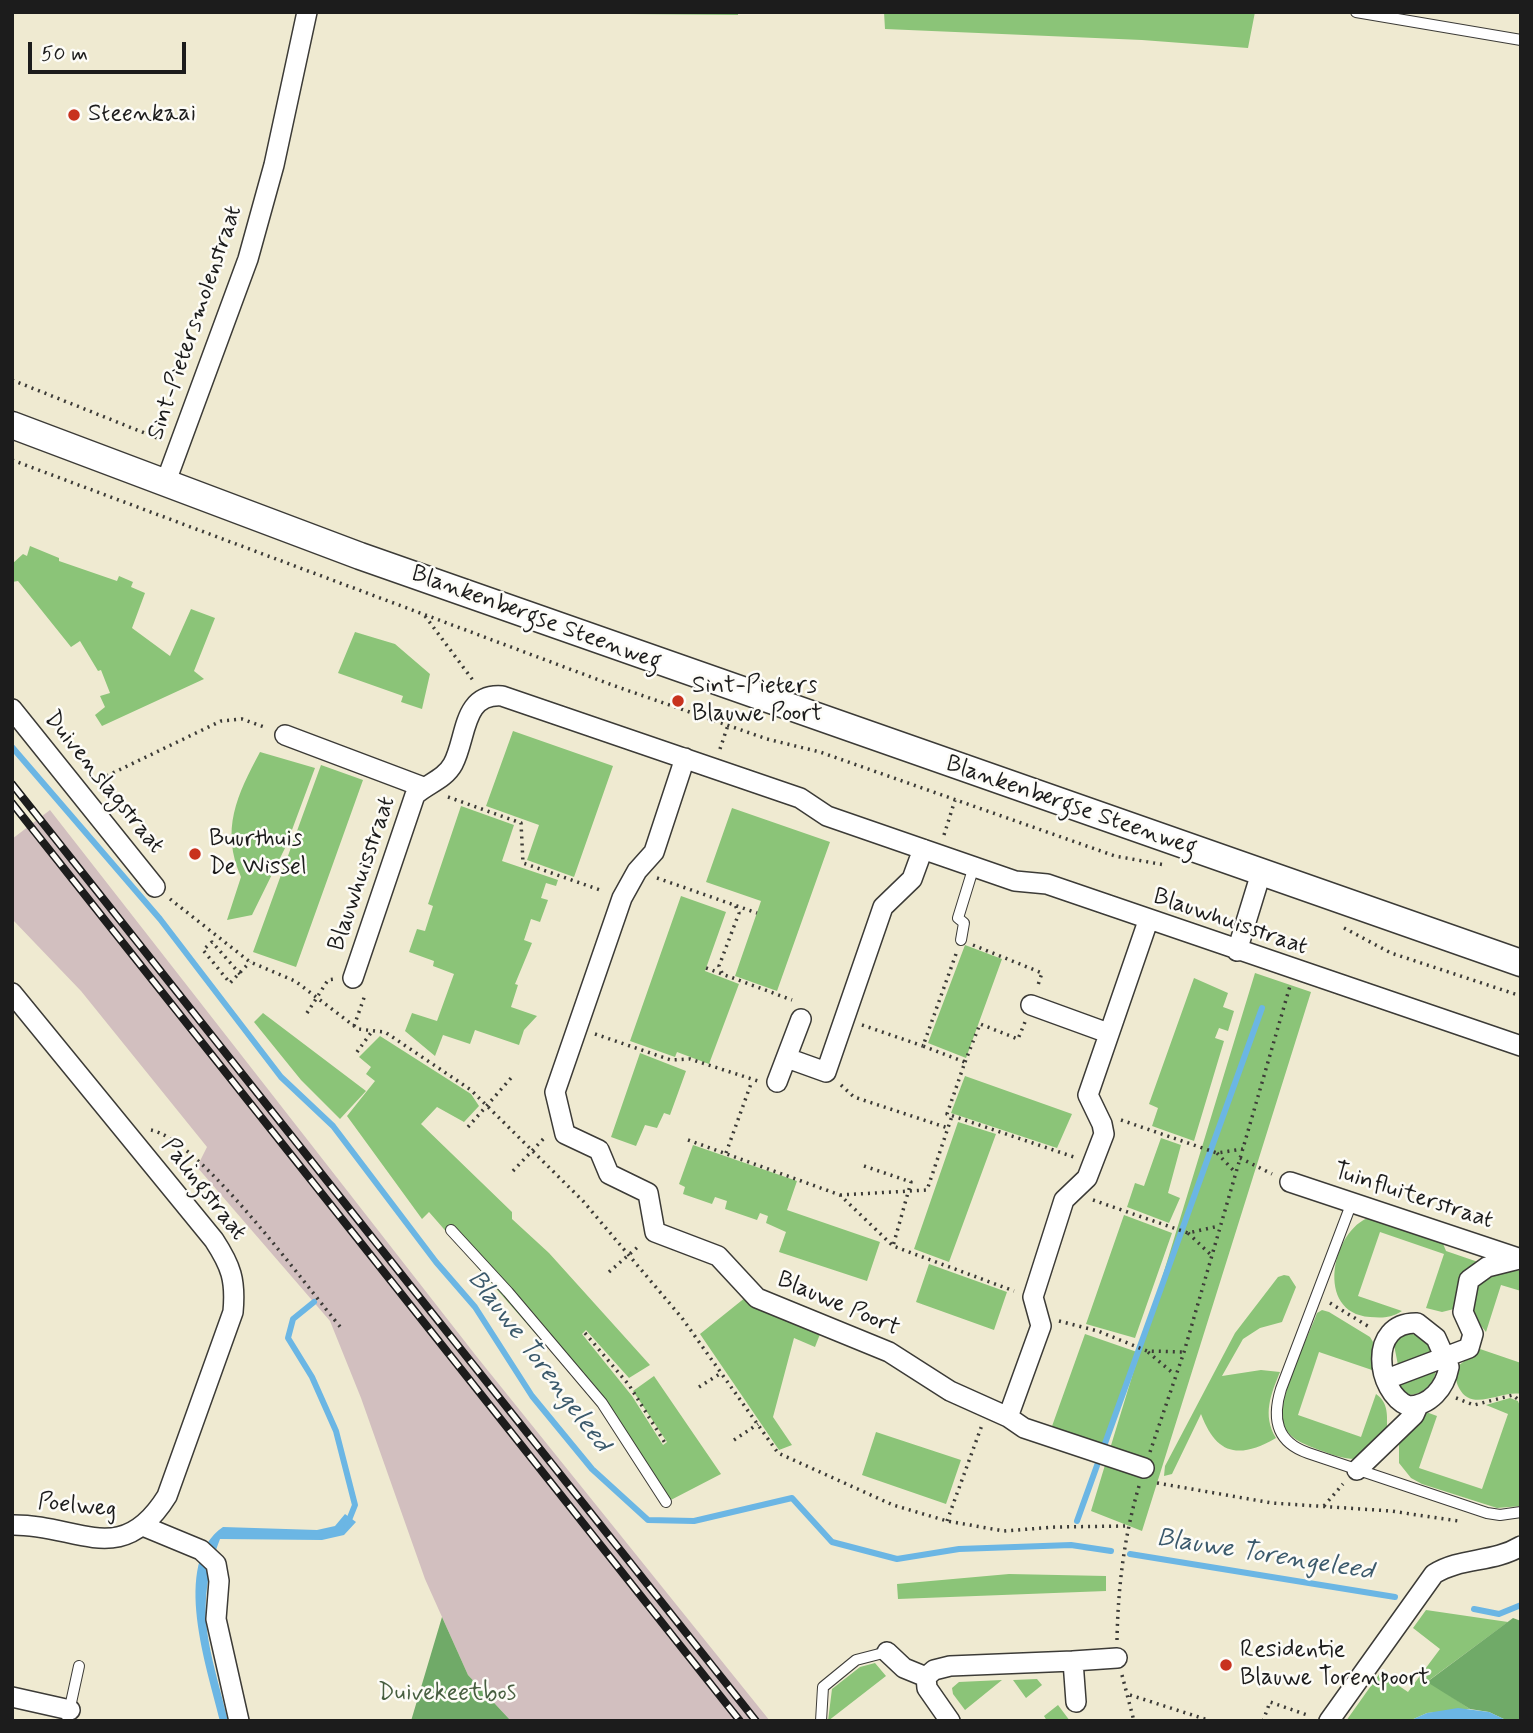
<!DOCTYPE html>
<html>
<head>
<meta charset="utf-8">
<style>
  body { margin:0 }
  #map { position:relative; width:1533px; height:1733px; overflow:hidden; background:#efead1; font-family:Mynerve,sans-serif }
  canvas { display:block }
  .frame { position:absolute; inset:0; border:14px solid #1c1c1c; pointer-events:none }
  .scale { position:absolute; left:28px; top:42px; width:158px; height:32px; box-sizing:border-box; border:4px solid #1c1c1c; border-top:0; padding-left:9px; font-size:21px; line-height:24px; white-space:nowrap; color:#1c1c1c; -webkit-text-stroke:5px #fdfcf7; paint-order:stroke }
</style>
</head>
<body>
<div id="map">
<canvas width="1533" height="1733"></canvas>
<div class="frame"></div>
<div class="scale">50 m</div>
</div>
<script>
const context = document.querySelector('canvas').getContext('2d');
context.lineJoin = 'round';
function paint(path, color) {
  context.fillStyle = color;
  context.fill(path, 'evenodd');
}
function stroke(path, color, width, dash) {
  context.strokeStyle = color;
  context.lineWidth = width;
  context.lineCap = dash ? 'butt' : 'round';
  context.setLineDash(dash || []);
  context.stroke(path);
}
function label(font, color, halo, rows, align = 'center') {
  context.font = font + ' Mynerve,sans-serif';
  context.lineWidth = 5;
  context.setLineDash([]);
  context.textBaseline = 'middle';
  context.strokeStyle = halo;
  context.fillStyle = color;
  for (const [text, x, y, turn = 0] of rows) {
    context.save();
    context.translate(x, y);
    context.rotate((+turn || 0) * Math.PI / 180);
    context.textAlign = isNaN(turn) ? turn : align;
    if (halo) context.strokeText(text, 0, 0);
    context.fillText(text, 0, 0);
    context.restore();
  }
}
const industrial = new Path2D(`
  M50,810L477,1357L770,1721H511L468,1675L425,1579L361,1398L330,1321L197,1167L207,1147L81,991L12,919V839Z`);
const green = new Path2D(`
  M506,12H738V15L517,13Z
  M884,12H1255L1248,48L1142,40L885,29Z
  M30,546L59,558V561L117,581L119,576L133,582L131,587L145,593L132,628L170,656L191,609L215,618L194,671L204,679L102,726L95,715L105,707L100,696L110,693L101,670L98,671L80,641L71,647L18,581L12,582V564L23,554L27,556Z
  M355,632L395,644L430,674L422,709L401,702L403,696L338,673Z
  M513,731L613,766L574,877L527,860L539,825L486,806Z
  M260,752L315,768L286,846L252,915L227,920L241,877C220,830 237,795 260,752Z
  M321,765L363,780L296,967L253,952Z
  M461,806L514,825L502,861L558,880L556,886L546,883L541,898L548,900L540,922L531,919L524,940L532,943L515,984L518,985L511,1007L537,1016L524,1030L519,1045L475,1030L470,1044L443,1035L435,1056L405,1031L412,1013L437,1021L454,974L433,966L434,961L409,952L417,929L425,931L433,906L428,904Z
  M732,808L830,842L777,991L735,976L761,901L706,882Z
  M681,896L726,912L705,971L739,984L709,1064L677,1052L675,1057L630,1041Z
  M965,945L1002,959L966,1058L928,1043Z
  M1255,973L1311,992L1142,1531L1091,1511Z
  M1194,978L1228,993L1223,1007L1234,1011L1228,1031L1219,1028L1215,1038L1224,1041L1194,1141L1152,1126L1158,1108L1149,1104Z
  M263,1013L366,1091L340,1119L301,1080L254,1022Z
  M380,1036L471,1094L479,1106L464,1122L437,1107L421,1124L512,1212V1219L549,1253L650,1365L629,1378L586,1330L582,1334L632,1396L663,1445L667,1442L633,1391L654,1376L721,1474L665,1503L598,1405L429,1212L422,1219L347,1116L375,1081L366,1074L371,1067L359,1057Z
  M640,1053L686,1071L670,1115L664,1113L657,1128L645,1125L636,1146L611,1137Z
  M965,1076L1072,1114L1057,1148L951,1113Z
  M958,1122L996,1134L949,1262L914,1249Z
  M1161,1138L1181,1145L1168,1193L1180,1198L1169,1223L1127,1207L1135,1183L1144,1186Z
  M693,1145L797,1181L787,1210L880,1242L867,1281L779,1252L786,1232L766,1223L768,1216L760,1213L757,1220L725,1209L727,1201L715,1197L712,1204L683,1194L685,1187L679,1184Z
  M1124,1215L1172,1233L1135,1338L1086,1324Z
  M1370,1217L1442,1241L1446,1251L1481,1263L1454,1309L1442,1312L1426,1308L1444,1254L1380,1232L1358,1296L1402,1311C1391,1318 1382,1318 1370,1317C1314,1313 1332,1230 1370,1217Z
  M929,1264L1007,1292L994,1330L916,1302Z
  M1521,1270V1291L1501,1285L1486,1332L1470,1312L1473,1288L1483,1275Z
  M1284,1275L1289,1276L1296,1287L1282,1322L1260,1328L1243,1339L1222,1376L1261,1370L1280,1372C1271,1394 1262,1415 1276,1438C1238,1460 1216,1454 1201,1414L1172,1474L1164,1476L1165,1466L1235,1333L1278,1277Z
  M746,1297L822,1329L815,1347L794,1338L773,1417L792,1445L779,1450L700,1334Z
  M1322,1310L1329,1312L1370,1337L1373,1342L1372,1370L1319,1352L1298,1415L1361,1437L1376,1394C1389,1403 1387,1416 1387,1431L1356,1459C1341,1459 1328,1453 1314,1448C1302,1443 1290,1439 1284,1426C1274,1403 1308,1338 1317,1313Z
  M1410,1333L1425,1339L1435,1352L1398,1365L1394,1345L1399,1336Z
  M1085,1334L1137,1352L1104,1446L1051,1429Z
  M1480,1349L1521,1363V1394C1500,1390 1472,1413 1459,1388C1455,1381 1456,1374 1458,1366Z
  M1436,1370C1434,1385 1424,1394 1409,1395L1399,1386L1400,1381Z
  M1510,1398L1518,1401L1521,1409V1506L1497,1508L1422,1484L1411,1478L1399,1463V1437L1426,1412L1437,1416L1419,1468L1482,1489L1508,1414L1486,1405Z
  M876,1432L961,1460L946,1504L862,1475Z
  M1009,1574L1106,1576V1591L898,1599L897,1584Z
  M1426,1610L1508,1622L1428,1681L1470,1709L1427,1713L1409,1721H1346L1380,1673L1408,1692L1440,1649L1413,1628Z
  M875,1663L886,1676L828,1721L832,1689L860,1667Z
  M1037,1679L1042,1685L1026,1698L1013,1680Z
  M1002,1680L965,1710L953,1694L952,1688L959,1682Z
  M1058,1705L1070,1721H1047L1044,1716Z`);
const forest = new Path2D(`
  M442,1617L468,1675L511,1721H411Z
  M1513,1618L1521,1621V1721H1508L1489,1712L1470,1709L1427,1682Z`);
const water = new Path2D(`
  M345,1514L356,1522L344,1535L322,1540L220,1539C192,1611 211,1649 228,1721H220C208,1670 170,1563 223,1527L317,1530L335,1526Z
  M1458,1708L1489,1712L1508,1721H1409L1427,1713Z`);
const stream = new Path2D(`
  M12,747L160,919L281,1077L333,1126L436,1262L475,1307L532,1396L592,1469L648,1520L694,1521L792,1498L832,1542L897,1559L959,1549L1071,1545L1111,1551
  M314,1302L293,1319L288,1338L312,1377L336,1431L355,1505L347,1525
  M1077,1521L1262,1008
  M1130,1554L1395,1597
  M1474,1609L1499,1614L1521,1605`);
const path = new Path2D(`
  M12,380L162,440
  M12,460L615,686L767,739L820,752L1115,856L1165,865
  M425,616L475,683
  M720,749L728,725
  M94,782L221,721L242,719L267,728
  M448,797L521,823L523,863L603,891
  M944,835L955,800
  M657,878L757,913
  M170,899L250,962L295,981L358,1029L385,1032L471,1090L583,1201L682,1318L778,1453L893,1505L947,1521L1004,1531L1055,1527L1127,1526
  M1344,928L1391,953L1521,996
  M973,945L1042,973L1037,988
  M956,954L923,1046L965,1062L947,1114L1074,1157
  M706,968L792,1000
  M722,973L719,966L739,913L735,905
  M240,974L212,942L203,950L230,983L250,962
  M307,1013L328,980L335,979
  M862,1025L923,1046
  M354,1026L365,995
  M595,1034L671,1060L690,1059L758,1081
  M357,1052L373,1030
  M965,1062L980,1024L1018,1039L1025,1022
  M841,1085L854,1097L948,1128
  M1121,1120L1217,1153L1243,1149
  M468,1127L512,1077
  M151,1130C200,1140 306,1286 342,1329
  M688,1140L840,1195L893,1246L1014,1291
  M726,1153L752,1081
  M1217,1153L1235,1172
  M1240,1158L1272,1174
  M864,1166L911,1182L893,1246
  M513,1171L546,1136
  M840,1195L927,1190L952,1116
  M1093,1200L1188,1233L1219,1226
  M1188,1233L1211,1255
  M609,1272L640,1245
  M1330,1303L1371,1328
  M1059,1321L1098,1331L1147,1351L1184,1352
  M585,1333L629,1385L665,1443
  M1148,1352L1174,1374
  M699,1387L721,1373
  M1456,1398L1474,1405L1513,1395L1521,1402
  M734,1440L758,1424
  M1150,1452L1184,1352L1290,986
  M1157,1483L1272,1503L1391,1511L1458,1521
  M1324,1506L1343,1484
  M947,1521L982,1425
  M1117,1640C1118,1587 1124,1537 1139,1486
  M1122,1675L1134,1721
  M1130,1695L1211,1721
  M1263,1721L1270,1702L1310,1716`);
const service = new Path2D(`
  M1356,12L1521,40
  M961,940L964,923L958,918L974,866
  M1352,1202L1281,1389C1272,1418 1276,1442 1308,1453L1487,1513L1500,1515L1521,1512
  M451,1230L508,1292L602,1403L666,1502
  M67,1721L79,1666
  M821,1721L823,1687L856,1660L887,1652`);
const minor = new Path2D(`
  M165,484L248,259L274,165L307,12
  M12,709L155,887
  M285,735L423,787
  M685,758L654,852L637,871L622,898L555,1092L565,1134L599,1150L609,1174L648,1193L655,1232L718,1256L757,1298L889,1352L950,1391L1008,1417L1024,1428L1144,1468
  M1237,951L1261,873
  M353,978L415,795C427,784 445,779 453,764C467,738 462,693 502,696L800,798L827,816L1015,881L1047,884L1521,1046
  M12,993L214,1240C231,1266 236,1280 233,1312L167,1496C121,1570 78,1524 12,1525
  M1031,1005L1108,1033
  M787,1058L826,1072L883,907L912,879L923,849
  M777,1082L801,1019
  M1290,1182L1521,1259
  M1417,1323L1436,1338L1449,1367C1445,1388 1430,1406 1408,1406C1376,1392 1367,1322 1417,1323Z
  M1387,1379L1469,1348L1473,1334L1463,1312L1469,1280L1487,1267L1519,1259
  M1008,1417L1041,1326L1033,1297L1064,1200L1087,1178L1104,1134L1102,1124L1088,1095L1148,921
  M1357,1470L1414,1415L1418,1406
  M143,1526L201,1550L216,1564L219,1581L216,1619L239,1721
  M887,1652L904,1668L926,1677
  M1073,1661L1117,1658
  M12,1697L70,1710
  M950,1721L927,1688L926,1677L934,1670L950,1666L1073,1661L1076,1702
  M1329,1721L1434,1574C1461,1557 1493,1563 1521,1546`);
const secondary = new Path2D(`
  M12,425L360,556L1521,963`);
const rail = new Path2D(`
  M12,784L756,1721
  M12,803L740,1721`);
const markers = [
  [74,115,7,"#c8321e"],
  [678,701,7,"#c8321e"],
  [195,854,7,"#c8321e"],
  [1226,1665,7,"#c8321e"]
];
const poiNames = [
  ["Steenkaai",88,115],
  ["Sint-Pieters",692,687],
  ["Blauwe Poort",692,715],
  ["Buurthuis",209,840],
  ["De Wissel",209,868],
  ["Residentie",1240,1651],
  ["Blauwe Torenpoort",1240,1679]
];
const streetNames = [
  ["Sint-Pietersmolenstraat",196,323,-71],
  ["Blankenbergse Steenweg",536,619,20],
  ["Duivenslagstraat",103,783,51],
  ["Blankenbergse Steenweg",1071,807,19],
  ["Blauwhuisstraat",363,874,-71],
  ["Blauwhuisstraat",1230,923,19],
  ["Palingstraat",203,1190,52],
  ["Tuinfluiterstraat",1413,1197,18],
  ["Blauwe Poort",838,1305,23],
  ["Poelweg",77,1507,6]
];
const parkNames = [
  ["Duivekeetbos",447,1694]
];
const waterNames = [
  ["Blauwe Torengeleed",538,1362,53],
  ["Blauwe Torengeleed",1265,1556,9]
];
paint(industrial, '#d2bfbf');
paint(green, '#8bc478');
paint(forest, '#70aa68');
paint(water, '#6bb6e4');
stroke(stream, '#6bb6e4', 6);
stroke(service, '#3c3b37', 12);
stroke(minor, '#3c3b37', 22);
stroke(secondary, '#3c3b37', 29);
stroke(path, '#3c3b37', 3.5, [2, 5]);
stroke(service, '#fff', 10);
stroke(minor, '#fff', 19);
stroke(secondary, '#fff', 26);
stroke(rail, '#1c1c1c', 8);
stroke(rail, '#fdfcf7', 5, [16]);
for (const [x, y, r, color] of markers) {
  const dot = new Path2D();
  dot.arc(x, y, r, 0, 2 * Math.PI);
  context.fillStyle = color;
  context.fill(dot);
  stroke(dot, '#fdfcf7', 2.5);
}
label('24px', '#1c1c1c', '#fdfcf7', poiNames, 'left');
label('24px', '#1c1c1c', '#fdfcf7', streetNames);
label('24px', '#485f41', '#fdfcf7', parkNames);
label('italic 26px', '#3c5a6c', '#fdfcf7', waterNames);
</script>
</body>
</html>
